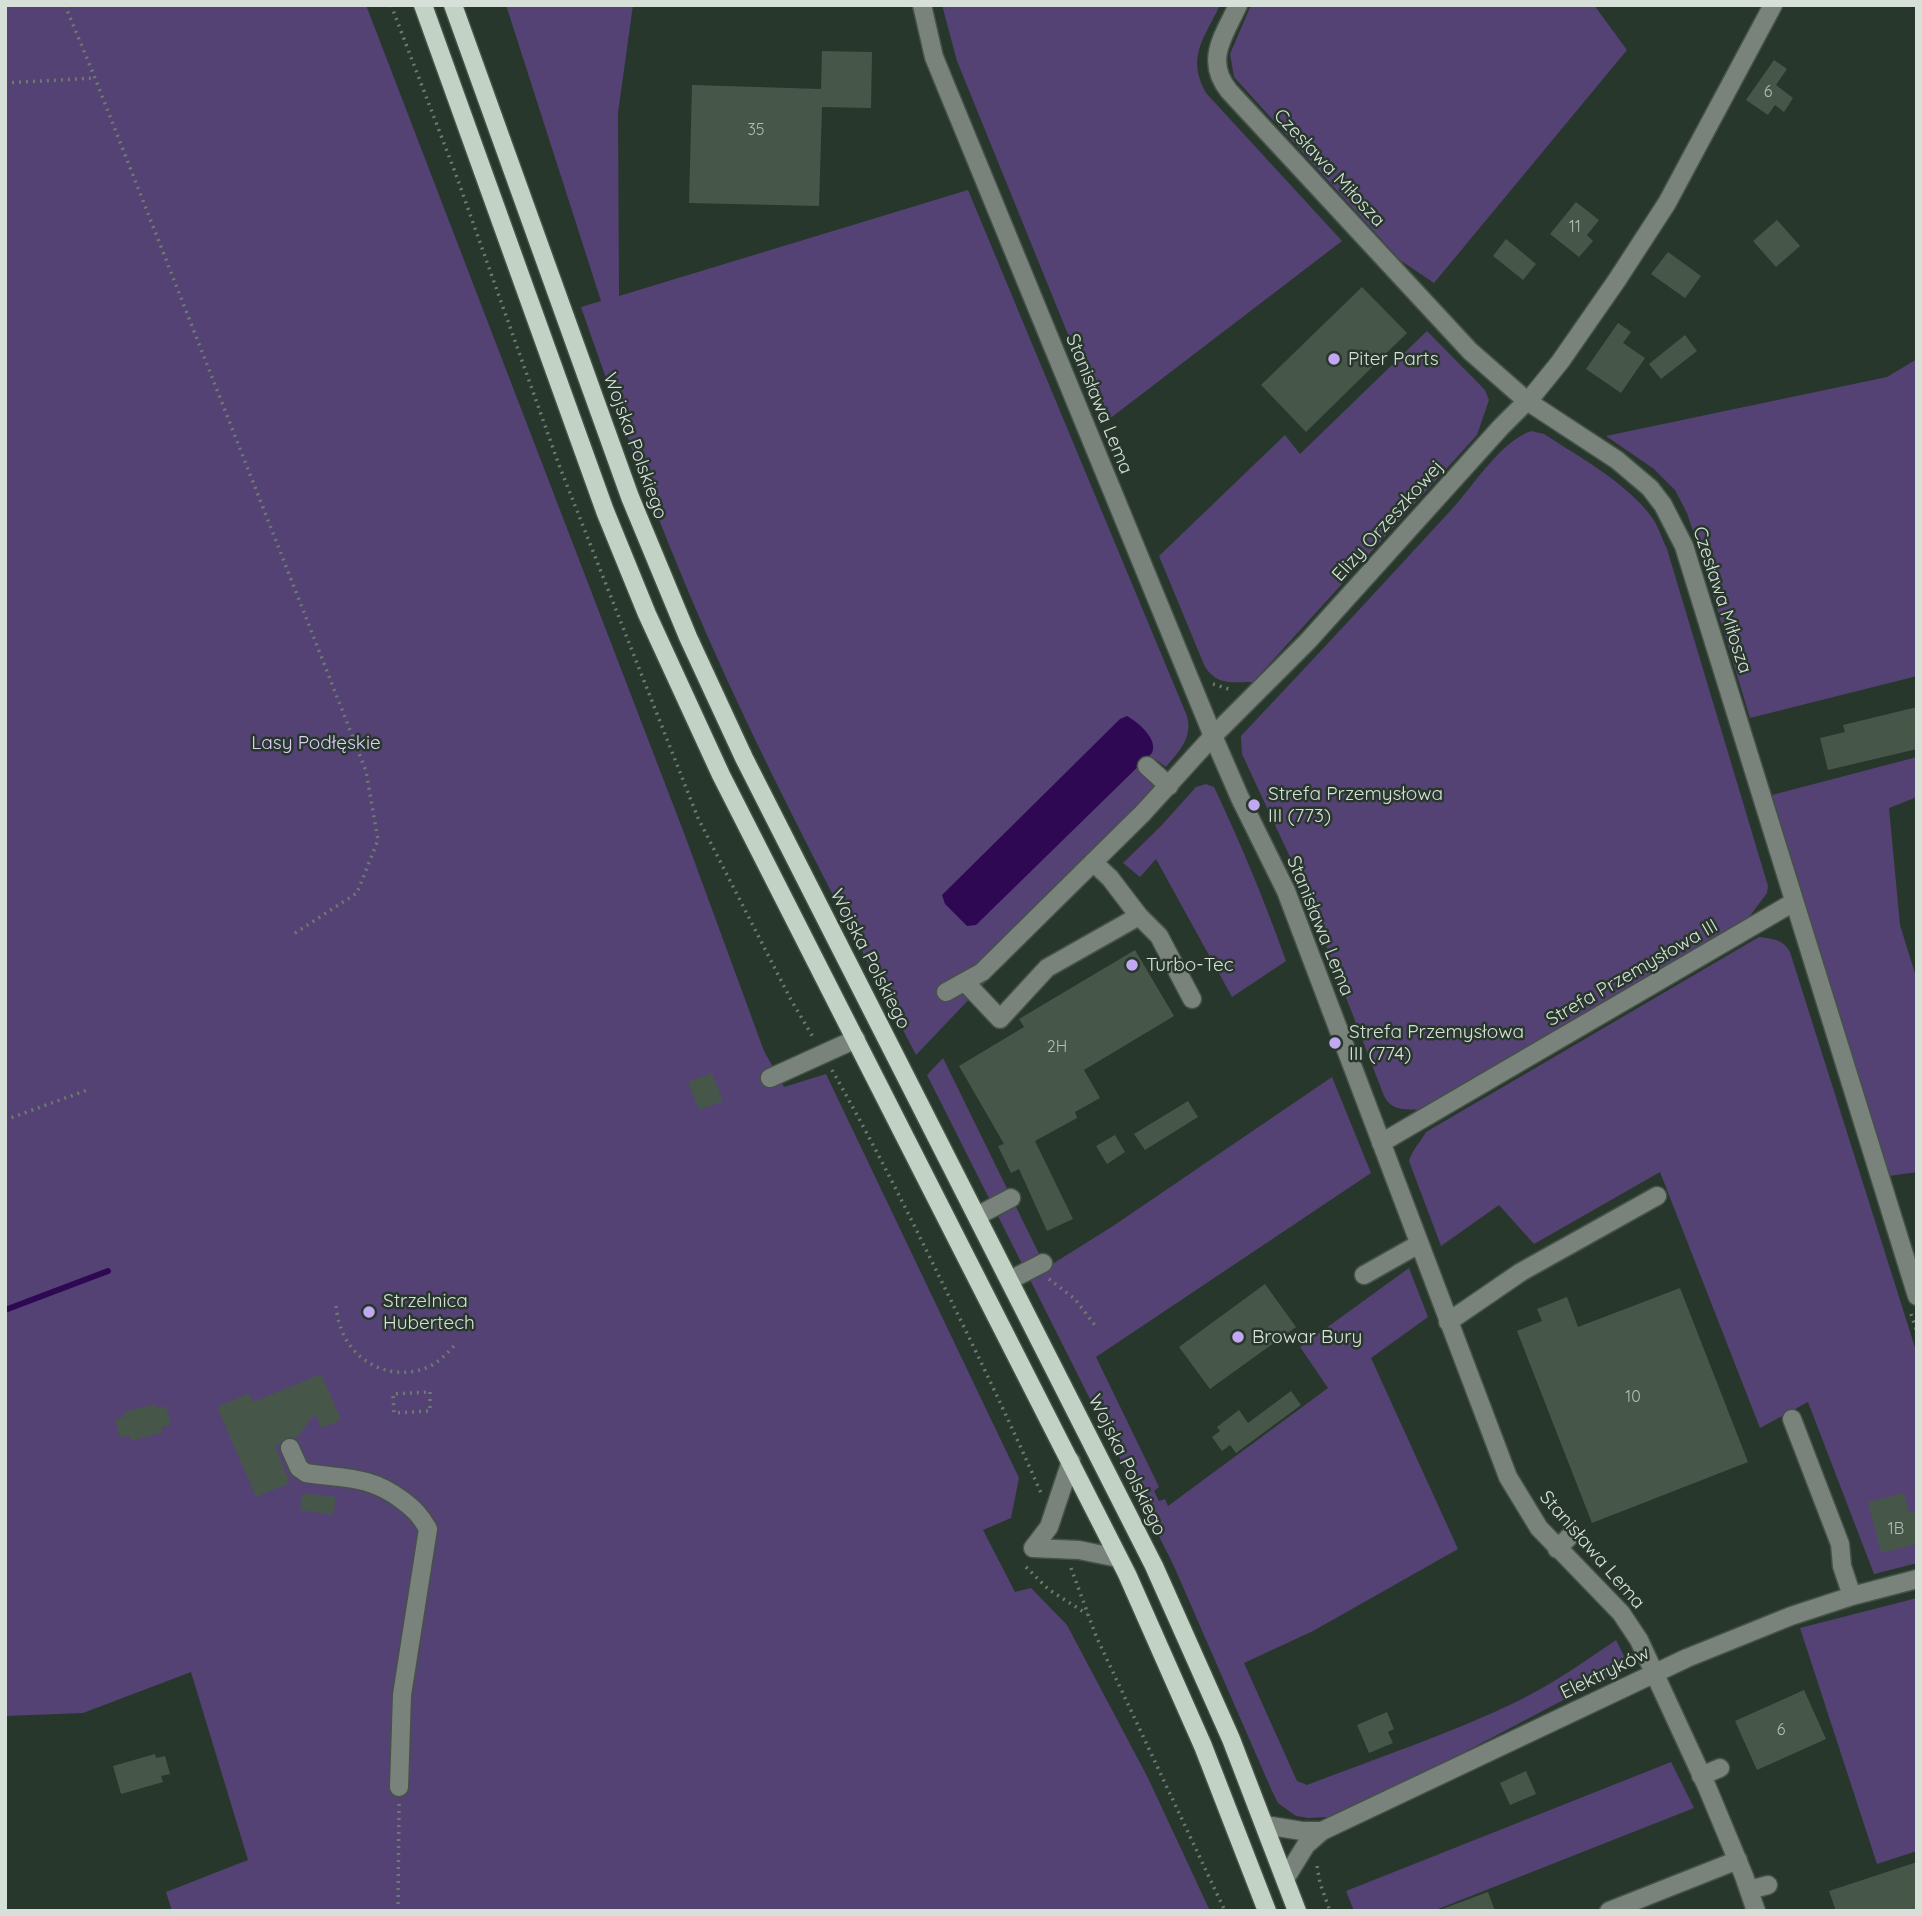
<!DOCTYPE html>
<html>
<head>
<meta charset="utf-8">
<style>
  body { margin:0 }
  #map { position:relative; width:1922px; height:1916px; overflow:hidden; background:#28372b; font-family:Quicksand,sans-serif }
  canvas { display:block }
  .frame { position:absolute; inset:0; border:7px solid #d6e0d8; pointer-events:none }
</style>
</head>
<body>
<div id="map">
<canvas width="1922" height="1916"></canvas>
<div class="frame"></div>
</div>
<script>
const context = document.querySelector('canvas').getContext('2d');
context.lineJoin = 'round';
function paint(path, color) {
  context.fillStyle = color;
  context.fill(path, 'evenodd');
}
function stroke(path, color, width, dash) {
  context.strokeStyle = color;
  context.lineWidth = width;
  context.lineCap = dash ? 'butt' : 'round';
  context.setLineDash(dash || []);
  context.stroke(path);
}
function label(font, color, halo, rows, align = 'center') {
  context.font = font + ' Quicksand,sans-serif';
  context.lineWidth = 5;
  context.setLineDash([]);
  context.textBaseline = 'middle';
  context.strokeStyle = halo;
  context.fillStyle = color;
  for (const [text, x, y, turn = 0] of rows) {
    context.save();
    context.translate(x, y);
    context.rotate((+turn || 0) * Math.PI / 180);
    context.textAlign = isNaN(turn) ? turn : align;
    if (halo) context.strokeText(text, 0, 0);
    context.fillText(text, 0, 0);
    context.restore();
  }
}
const green = new Path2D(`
  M5,5H366L684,833L764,1051L784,1087L826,1074L1019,1478L1011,1518L983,1530L1015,1592L1031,1588L1067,1625L1148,1778L1210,1911H172L166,1892L248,1860L191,1672L83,1713L5,1716Z
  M506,5H633L618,113L619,296L968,190L1187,716C1193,738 1179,751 1166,767L1155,759L1140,773L1160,792L1100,862L916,1055C852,931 786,808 728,682C672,560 625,434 581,307L601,301Z
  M942,5H1220C1204,39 1186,57 1206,93L1342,241L1104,423L957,61Z
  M1251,5H1594L1627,50L1434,283L1400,260L1234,77L1230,54Z
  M1427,331L1485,390L1489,400L1477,435L1253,682C1232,682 1218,686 1205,667L1159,556L1285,435L1300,454Z
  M1917,359V676L1750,718L1702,559L1687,513L1675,490L1654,469L1606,436L1887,377Z
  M1531,431L1544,434C1579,457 1629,484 1653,519C1659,528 1662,539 1667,549L1768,886L1767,893L1749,917L1419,1110C1404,1109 1392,1111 1384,1096L1302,883L1242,754L1241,736C1312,661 1382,585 1452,509C1475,484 1499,443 1531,431Z
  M1917,757V797L1889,808L1900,925L1917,980V1172L1889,1176L1772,795Z
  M1206,784L1214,787C1241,844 1265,902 1286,961L1232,997L1156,859L1140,877L1123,863L1161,826L1196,787Z
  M1759,937C1773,939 1783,939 1790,952L1917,1354V1563L1874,1574L1808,1402L1760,1428L1660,1172L1534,1244L1499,1205L1441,1246L1409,1161C1412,1150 1420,1143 1426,1132Z
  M943,1058L1046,1268L1113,1226L1332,1077L1371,1173L1096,1357L1159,1487L1154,1491L1159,1501L1165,1499L1168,1506L1328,1388L1300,1347L1409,1268L1428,1317L1371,1358L1458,1549L1313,1631L1244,1663L1297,1781L1307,1785C1377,1758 1449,1734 1516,1702C1551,1685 1584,1662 1616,1640L1624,1656L1620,1670L1427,1772L1328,1817L1309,1818L1296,1816L1278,1803L1272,1791L1173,1564L927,1075Z
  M1917,1598V1851L1877,1864L1800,1628Z
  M1671,1762L1694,1808L1433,1911H1354L1346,1891Z`);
const water = new Path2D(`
  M1127,716C1139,723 1158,739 1152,753L976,925L967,926L945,904L942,895L1120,719Z`);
const stream = new Path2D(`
  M5,1310L108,1271`);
const building = new Path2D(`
  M822,51L872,52L871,108L822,107L819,206L689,203L692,85L821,89Z
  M1774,60L1787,69L1776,85L1793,98L1784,112L1775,105L1768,115L1746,100Z
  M1576,202L1599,220L1587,235L1593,241L1579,257L1550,234Z
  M1777,220L1800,246L1776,267L1753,241Z
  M1506,239L1536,264L1523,280L1493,256Z
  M1668,252L1701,276L1685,298L1651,274Z
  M1362,287L1407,333L1306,432L1261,385Z
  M1618,323L1631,332L1623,343L1645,358L1621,393L1586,369Z
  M1685,335L1697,351L1661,379L1649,364Z
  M1917,707V749L1828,770L1820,738L1845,732L1843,725Z
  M1135,950L1174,1016L1084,1070L1100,1098L1075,1112L1077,1118L1035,1141L1073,1219L1047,1231L1019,1169L1011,1173L998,1146L1004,1144L959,1066L1024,1027L1019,1019Z
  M712,1073L723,1101L699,1110L688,1082Z
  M1188,1101L1198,1117L1145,1150L1134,1134Z
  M1115,1135L1125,1152L1107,1164L1096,1146Z
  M1265,1284L1296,1327L1210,1389L1179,1347Z
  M1680,1288L1748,1462L1592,1523L1517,1331L1542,1321L1537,1309L1567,1297L1578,1327Z
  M321,1374L341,1420L321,1428L315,1413L297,1438L290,1437L281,1441L275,1447L290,1483L256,1497L217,1407L249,1393L253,1402Z
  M1291,1391L1301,1405L1236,1453L1230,1445L1222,1451L1212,1437L1220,1431L1217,1427L1239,1410L1248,1423Z
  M156,1404L157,1408L166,1406L171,1425L162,1427L163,1432L131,1441L129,1435L120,1438L115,1419L125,1417L123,1412Z
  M303,1493L336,1497L333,1515L300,1510Z
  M1904,1493L1909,1513L1917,1511V1544L1881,1553L1868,1502Z
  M1804,1690L1826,1739L1757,1770L1735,1721Z
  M1387,1712L1394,1729L1388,1732L1393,1743L1369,1753L1357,1725Z
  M155,1754L156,1758L165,1756L170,1774L161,1776L163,1782L121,1794L113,1766Z
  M1526,1771L1536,1794L1510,1805L1500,1783Z
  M1917,1862V1911H1836L1829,1891Z
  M1488,1892L1495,1911H1442V1909Z`);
const path = new Path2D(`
  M65,5L95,78L366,771L378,840L357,893L292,935
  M391,5L455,172L559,465L698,818L790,998L814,1039
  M5,83L95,78
  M1213,684L1232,690
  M832,1070C869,1135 903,1202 936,1270C972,1343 1008,1417 1041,1493
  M5,1120L90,1089
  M1049,1279L1075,1299L1097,1328
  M336,1306C337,1313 338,1321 341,1328C353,1364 395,1383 430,1366C440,1361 447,1353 455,1345
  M1911,1314L1917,1332
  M430,1392V1411L394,1413L393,1394Z
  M1026,1567L1048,1589L1087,1614
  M1071,1568L1096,1636L1225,1911
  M1317,1866L1320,1883L1330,1911
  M398,1911L399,1803`);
const minor = new Path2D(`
  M922,5L934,57L945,84L1213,736L1240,798L1286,891L1508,1477L1539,1528L1621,1613L1639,1640L1707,1787L1744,1876L1756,1911
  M1238,5C1224,36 1204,60 1229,91L1470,351L1527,401L1617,460L1650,488L1663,505L1684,546L1917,1296
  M1147,766L1169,786
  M1139,916L1159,936L1192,999
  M965,982L1000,1019L1047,968L1139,916L1110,878L1093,862
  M946,992L982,972L1143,813L1213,736L1308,641L1501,427L1534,394L1560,362L1617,280L1667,203L1773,5
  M770,1078L856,1039
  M1381,1143L1794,902
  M977,1216L1011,1198
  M1364,1275L1419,1244
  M1010,1280L1043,1263
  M1448,1322L1521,1272L1657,1196
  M1792,1419L1840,1544L1842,1566L1852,1596
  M290,1448L299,1468L306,1473C344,1479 369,1475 402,1500C414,1509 421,1516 428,1529L402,1695L399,1787
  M1033,1548L1049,1527L1071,1461
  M1033,1548L1079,1550L1118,1558
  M1557,1549L1571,1535
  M1701,1776L1720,1768
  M1265,1825L1302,1831H1322
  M1285,1879L1306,1845L1322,1831L1687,1658L1791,1616L1852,1596L1917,1579
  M1749,1890L1768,1885
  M1609,1911L1738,1860`);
const major = new Path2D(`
  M423,5L605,511L647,614L721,775L1127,1574L1203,1746L1267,1911
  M453,5L630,497L688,637L744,758L1154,1566L1231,1739L1297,1911`);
const markers = [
  [1334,359,7,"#c2a7f2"],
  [1254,805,7,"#c2a7f2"],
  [1132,965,7,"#c2a7f2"],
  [1335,1043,7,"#c2a7f2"],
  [369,1312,7,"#c2a7f2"],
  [1238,1337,7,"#c2a7f2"]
];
const numberNames = [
  ["6",1768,92],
  ["35",756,130],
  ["11",1575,227],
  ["2H",1057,1047],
  ["10",1633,1397],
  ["1B",1896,1529],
  ["6",1781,1730]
];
const streetNames = [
  ["Czesława Miłosza",1329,168,47],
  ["Stanisława Lema",1099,404,68],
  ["Wojska Polskiego",635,446,70],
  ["Elizy Orzeszkowej",1388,521,-48],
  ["Czesława Miłosza",1722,600,72],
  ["Stanisława Lema",1320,926,68],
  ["Wojska Polskiego",870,959,63],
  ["Strefa Przemysłowa III",1632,973,-30],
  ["Wojska Polskiego",1127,1465,64],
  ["Stanisława Lema",1592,1550,49],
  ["Elektryków",1605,1673,-26]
];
const poiNames = [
  ["Piter Parts",1348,359],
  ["Strefa Przemysłowa",1268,794],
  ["III (773)",1268,816],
  ["Turbo-Tec",1146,965],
  ["Strefa Przemysłowa",1349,1032],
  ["III (774)",1349,1054],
  ["Strzelnica",383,1301],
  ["Hubertech",383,1323],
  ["Browar Bury",1252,1337]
];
const parkNames = [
  ["Lasy Podłęskie",316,743]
];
paint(green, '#554274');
paint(water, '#2e0853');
stroke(stream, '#2e0853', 6);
paint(building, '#46574a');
stroke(minor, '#445247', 21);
stroke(major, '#445247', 21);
stroke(path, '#6d7a6f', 3.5, [2, 5]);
stroke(minor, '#7a827c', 18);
stroke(major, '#c2d2c5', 18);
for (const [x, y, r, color] of markers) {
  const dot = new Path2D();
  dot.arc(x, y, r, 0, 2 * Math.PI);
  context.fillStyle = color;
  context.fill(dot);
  stroke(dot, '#28372b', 2.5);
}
label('16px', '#b2beb4', null, numberNames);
label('19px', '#d6e0d8', '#28372b', streetNames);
label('19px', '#d6e0d8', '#28372b', poiNames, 'left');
label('19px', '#ded0fb', '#28372b', parkNames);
</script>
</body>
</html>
